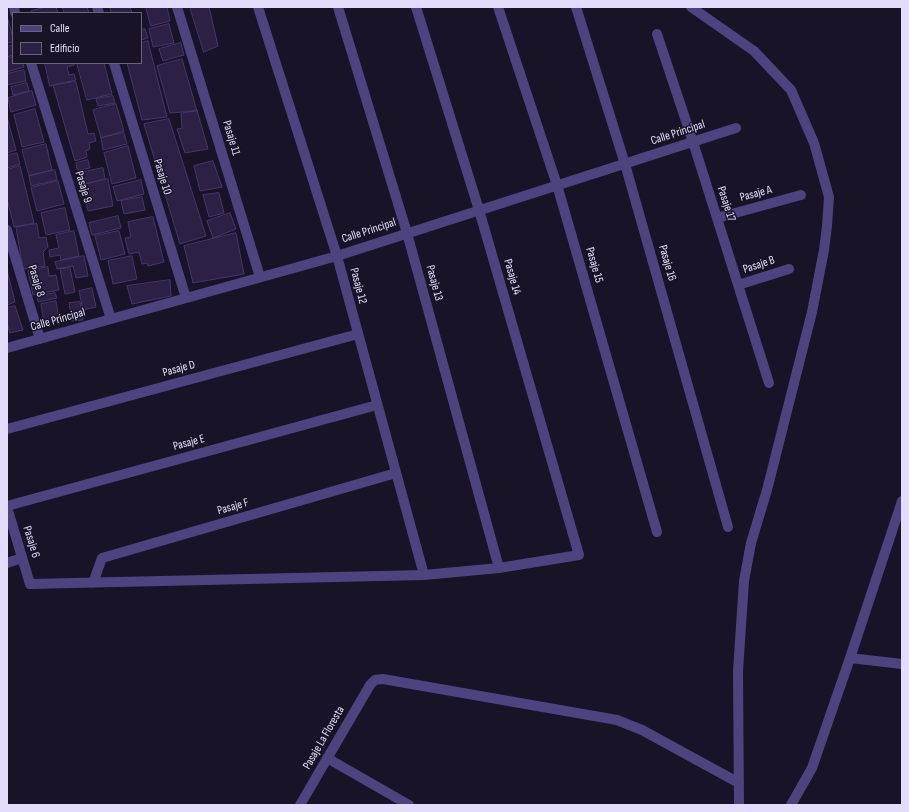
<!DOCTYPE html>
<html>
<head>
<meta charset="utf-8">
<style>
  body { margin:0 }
  #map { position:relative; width:909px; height:812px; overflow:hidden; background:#181326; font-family:"Sofia Sans Condensed",sans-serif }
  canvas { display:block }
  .frame { position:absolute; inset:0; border:8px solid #e3dcfb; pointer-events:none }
  .legend { position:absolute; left:12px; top:12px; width:130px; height:52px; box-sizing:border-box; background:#181326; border:1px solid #69637b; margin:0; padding:5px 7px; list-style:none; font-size:12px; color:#e3dcfb }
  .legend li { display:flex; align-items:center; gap:8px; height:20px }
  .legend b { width:20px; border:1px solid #69637b }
</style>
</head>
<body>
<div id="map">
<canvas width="909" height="812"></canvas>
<div class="frame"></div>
<ul class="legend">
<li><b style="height:5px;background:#4d437f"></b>Calle</li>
<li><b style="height:11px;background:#2c2145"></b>Edificio</li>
</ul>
</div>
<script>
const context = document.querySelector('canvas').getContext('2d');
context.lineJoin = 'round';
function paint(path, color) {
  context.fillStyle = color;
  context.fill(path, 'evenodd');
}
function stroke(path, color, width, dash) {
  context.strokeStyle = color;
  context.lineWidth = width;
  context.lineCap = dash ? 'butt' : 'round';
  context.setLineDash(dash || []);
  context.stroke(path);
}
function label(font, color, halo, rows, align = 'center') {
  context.font = font + ' "Sofia Sans Condensed",sans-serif';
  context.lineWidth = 3;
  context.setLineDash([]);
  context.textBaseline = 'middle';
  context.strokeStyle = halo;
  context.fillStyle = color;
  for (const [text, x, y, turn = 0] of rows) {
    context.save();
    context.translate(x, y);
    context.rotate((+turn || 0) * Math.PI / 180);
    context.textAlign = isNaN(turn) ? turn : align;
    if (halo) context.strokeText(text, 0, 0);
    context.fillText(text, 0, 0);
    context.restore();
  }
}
const building = new Path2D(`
  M47,7H56L58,13H31V11Z
  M63,7H87L89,13H64Z
  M110,7H130L132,13H112Z
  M146,7H167L170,21L151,26Z
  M190,7H209L218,46L204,52Z
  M7,16L13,38V42L7,43Z
  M169,24L174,43L153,47L149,29Z
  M145,29L148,38L141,40V30Z
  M148,41L167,117L142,120L127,63H141V43Z
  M181,43L184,55L163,61L159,49Z
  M13,45V55L7,57V47Z
  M13,57V63H23L24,67L7,72V59Z
  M182,59L197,111L170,113L157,66Z
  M45,63H74V65L67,67L69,75L74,74L76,80L50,86Z
  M77,63H104L112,94L87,100Z
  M24,70L26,81L7,85V74Z
  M76,82L88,134L94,133L96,141L89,143L90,149L86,151L87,157L75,161L53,85Z
  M27,83L29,91L13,95L11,87Z
  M32,91L36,105L11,112L8,98Z
  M113,96L115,103L98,106L96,99Z
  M116,104L124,131L101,138L93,110Z
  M35,109L44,142L22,147L14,115Z
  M197,110L208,149L185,153L177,129L182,128L181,114Z
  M7,117L16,150L7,153Z
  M169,119L206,236L180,244L144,124Z
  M124,133L127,144L103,150L101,138Z
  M46,144L52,170L29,176L22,150Z
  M128,146L136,178L112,184L104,153Z
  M17,153L20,164L7,168V156Z
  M88,160L90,168L77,170L76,163Z
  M213,161L222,187L200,191L194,166Z
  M20,166L34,223L14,227L7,199V170Z
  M103,168L105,179L82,185L79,173Z
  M55,170L57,180L31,186L29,176Z
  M108,179L113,206L88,211L82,185Z
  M141,180L144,194L117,201L113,187Z
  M58,181L64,204L37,211L31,188Z
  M219,193L224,213L209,217L203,195Z
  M142,197L145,210L124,214L121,201Z
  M65,208L70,230L46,235L41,213Z
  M230,213L236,229L213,238L207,221Z
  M118,216L121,228L92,235L89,223Z
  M153,217L164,262L148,266L147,263L142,264L139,252L129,254L125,238L131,237L128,222Z
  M37,224L39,238L46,237L48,247L43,252L45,266L23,269L16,227Z
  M74,231L79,256L61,260L60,255L50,257L49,250L59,248L56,235Z
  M119,231L125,254L101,260L95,236Z
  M236,233L244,274L193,283L184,246Z
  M84,256L88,276L76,278L73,266L57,269L55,262Z
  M132,256L137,279L113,284L108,261Z
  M48,267L49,276L56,275L59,290L33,295L28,271Z
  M70,268L75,292L65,294L60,269Z
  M7,270L15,302L7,305Z
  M170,280L171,296L132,304L127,286Z
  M92,288L96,307L83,310L79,291Z
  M55,293L57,298L38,302L37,297Z
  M56,301L59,320L44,323L41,304Z
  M80,302L83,320L72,321L69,303Z
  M15,306L23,330L10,333L7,323V308Z`);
const minor = new Path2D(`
  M14,7L15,13
  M97,7L99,13
  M177,7L260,277
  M258,7L337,256L424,575
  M338,7L407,233L499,568
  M498,7L557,185L657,532
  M576,7L625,164L728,527
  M691,7L754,51L791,90L814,143L829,197L827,226L824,250L812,312L767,490L751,543L744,581L738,671L739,805
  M657,34L693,142L769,383
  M31,63L111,319
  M114,63L186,298
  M717,218L801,195
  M7,230L40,339
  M738,285L789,269
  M7,348L337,256L736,128
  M7,429L358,334
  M7,506L377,405
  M7,507L30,584L424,575L499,568L579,555L479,210L416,7
  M7,563L22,558
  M93,583L102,558L396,473
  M850,658L902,664
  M327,758L409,805
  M300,805L370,685L375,680L383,679L617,720L642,730L739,783
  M791,805L812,768L850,658L902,501`);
const streetNames = [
  ["Calle Principal",678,133,-18],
  ["Pasaje 11",231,138,73],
  ["Pasaje 10",162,177,73],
  ["Pasaje 9",83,187,73],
  ["Pasaje A",756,194,-15],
  ["Pasaje 17",726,204,72],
  ["Calle Principal",369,231,-18],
  ["Pasaje 16",667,263,74],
  ["Pasaje 15",594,265,74],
  ["Pasaje B",759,265,-18],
  ["Pasaje 14",512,277,74],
  ["Pasaje 8",36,281,73],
  ["Pasaje 13",434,283,75],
  ["Pasaje 12",358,286,75],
  ["Calle Principal",58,320,-16],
  ["Pasaje D",179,369,-15],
  ["Pasaje E",189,443,-15],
  ["Pasaje F",233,507,-16],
  ["Pasaje 6",31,542,73],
  ["Pasaje La Floresta",324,738,-60]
];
paint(building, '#2c2145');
stroke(building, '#47356e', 1);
stroke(minor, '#4d437f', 10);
label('12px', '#e3dcfb', '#181326', streetNames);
</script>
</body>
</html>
